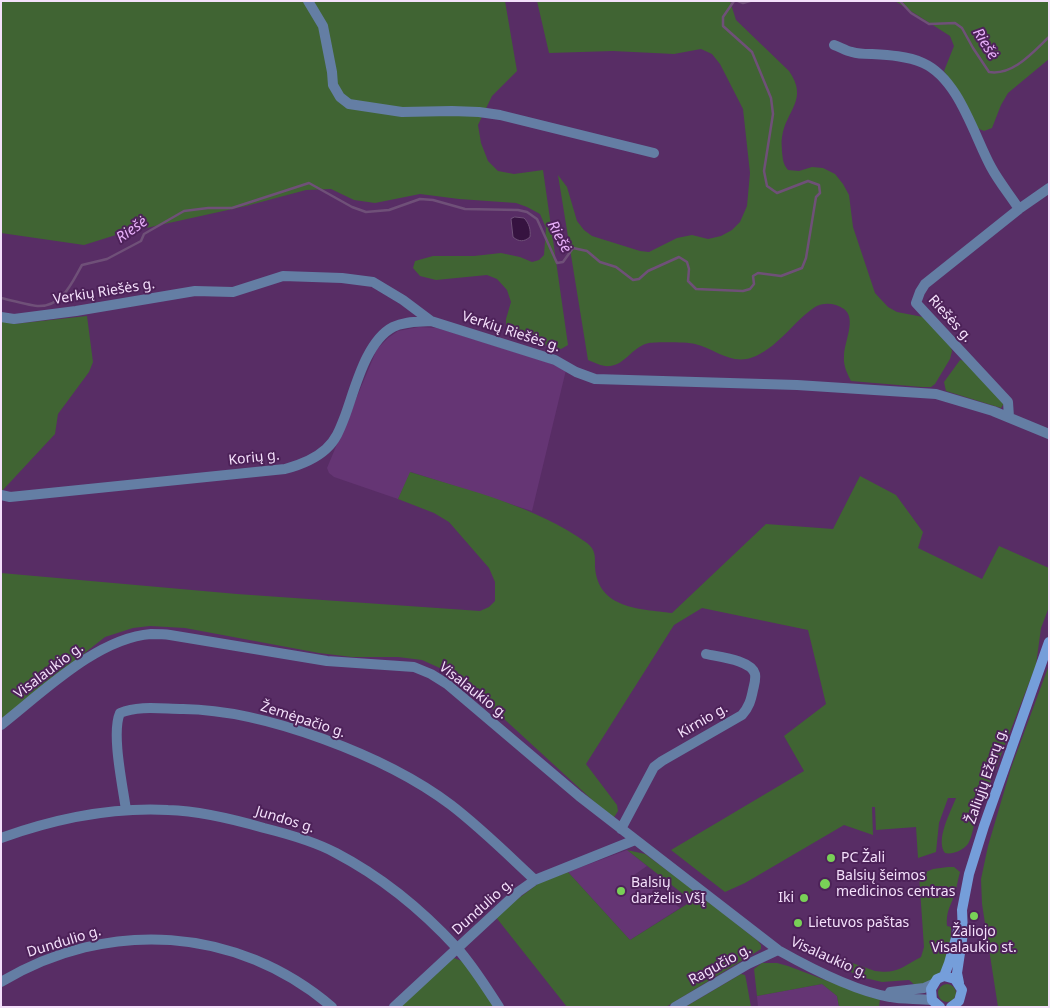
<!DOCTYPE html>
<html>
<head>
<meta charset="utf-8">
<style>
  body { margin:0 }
  #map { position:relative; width:1050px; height:1008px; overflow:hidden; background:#582d65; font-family:"Noto Sans",sans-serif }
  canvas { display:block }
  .frame { position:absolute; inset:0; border:2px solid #f4e0fb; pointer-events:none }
</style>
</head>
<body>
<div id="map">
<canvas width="1050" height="1008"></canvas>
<div class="frame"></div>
</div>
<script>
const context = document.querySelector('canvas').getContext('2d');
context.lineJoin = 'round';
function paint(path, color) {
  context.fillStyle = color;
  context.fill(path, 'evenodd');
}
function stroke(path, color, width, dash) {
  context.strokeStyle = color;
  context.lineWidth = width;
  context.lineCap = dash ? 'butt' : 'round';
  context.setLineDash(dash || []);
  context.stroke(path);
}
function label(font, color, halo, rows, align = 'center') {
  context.font = font + ' "Noto Sans",sans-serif';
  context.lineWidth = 4;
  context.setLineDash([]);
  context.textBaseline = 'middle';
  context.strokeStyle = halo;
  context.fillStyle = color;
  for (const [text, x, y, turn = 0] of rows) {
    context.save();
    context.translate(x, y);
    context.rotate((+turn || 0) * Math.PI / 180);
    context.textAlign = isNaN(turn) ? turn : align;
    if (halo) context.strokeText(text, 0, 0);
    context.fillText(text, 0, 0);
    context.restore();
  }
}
const built = new Path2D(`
  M419,327L437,328L544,361L566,370L532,511L411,472L398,499L334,477L329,473L327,468L377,349L388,338L398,331Z
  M627,850L647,866L634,875L680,908L630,940L568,872Z
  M822,984L837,996L839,1007H758L757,996Z`);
const green = new Path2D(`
  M1,1H505L517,71L492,96L478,125L481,143L488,161L498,171L514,174L543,170L568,345L561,349L510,337L506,334V319L511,302L507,290L497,279L487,275L436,280L420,276L413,268L415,261L433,256H474L501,253L520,257L532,262L539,260L544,255L546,228L540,214L527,207L516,203L459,199L420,194L375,203L354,200L331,189L306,190L246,206L119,234L84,245L1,233Z
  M537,1H730L736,20L789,71C809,100 786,110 782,137C781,142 782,148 782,152C783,160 783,164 788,170L799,171L812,167L823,168L835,174L843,184L849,195L853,227L875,293L888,307L897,312L923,317L950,345L952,351L950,359L935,384L931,387H922L851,381C847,373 843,365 844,356C844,342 857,319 844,309C835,303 824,302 815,307C794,321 780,345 756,356C732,367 716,349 695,344C687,342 657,342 649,343C633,346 625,365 610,366C603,367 595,363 588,360L558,175L567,187L577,221L584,230L592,236L640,251L649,252L677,238L692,235L708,239L721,236L732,230L740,222L747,206L750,173L743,109L720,64L712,54L701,49L674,54L613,51L549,53Z
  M895,1H1049V59L1008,93L1001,105L992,128L984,131L977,128L962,99L944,71L954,46L950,36Z
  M87,316L93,362L89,372L58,414L55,434L1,492V320L14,324Z
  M960,360L966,361L1004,403L1001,408L946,391L944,382Z
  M410,472C471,491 535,506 587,543C596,550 595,557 595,567C598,609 640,609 672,613L766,524L833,529L860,476L896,495L923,532L918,548L982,579L999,546L1049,568V607L1041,628L1036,665L975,822C973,828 972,836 969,842C966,849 953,855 945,853C935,840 951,811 956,798H948L939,823L936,852L918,858L916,827L876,830L875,807H872L873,835L844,825L745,883L725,892L671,850L804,771L784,736L826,704L808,630L702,608L674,625L586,764L617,805L618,811L613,819L466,684L442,669L422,660L398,657H352L319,653L185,628L150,626L133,628L105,637L1,719V573L237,594L480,611L489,607L495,601V582L489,568L449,522L434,513L398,499Z
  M1049,665V1007H998L982,904L981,879L988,846L1011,768Z
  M627,850L645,854L694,890L758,941L761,945V949L666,1007H567L495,916L539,883L568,872L630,940L692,901Z
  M948,867H954L960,872C958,879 957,886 955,893C951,906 946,910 947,926L951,927C951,956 947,977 917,987L909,980L882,982L865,978L811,955V953L800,948L798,944L875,971C898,974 902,967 921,957L924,947L919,875L933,869Z
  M454,958L464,962L494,1007H397L450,960Z
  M762,963H777L788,966L870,997L880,999L879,1007H839L837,996L822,984L757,996L754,969Z
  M741,974L745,975L746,979L751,1007H685Z
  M938 993a9 9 0 1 1 18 0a9 9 0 1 1-18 0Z`);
const water = new Path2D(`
  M515,217L524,218C529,223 531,230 530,237C524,242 519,242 513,237L511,219Z`);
const stream = new Path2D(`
  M738,1L743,3L750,1
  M900,1L911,13L929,24L955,23L962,28L973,48L989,72C1013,76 1033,52 1049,37
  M1,298C10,300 32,306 39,306C63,306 72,282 82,265L107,259L141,241L144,234L184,211L208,208H232L309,183L352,207L366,212L389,210L420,199L433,200L465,209L518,210L527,212L537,219L557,263L563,262L573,248L587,251L600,262L616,267L633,280L639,279L648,271L679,257L687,262L689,269L688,281L696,289L743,291L750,289L754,284L753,276L758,273L781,276L802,268L806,258L816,197L820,193L819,185L808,181L777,193L767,186L764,171L773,114L771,98L752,52L723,26V17L734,1`);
const street = new Path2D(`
  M308,1L323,26L332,72L333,85L340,97L349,104L402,112L452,111L479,112L500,115L654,153
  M834,45C840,47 846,51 852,52C858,54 865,54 871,54C888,55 907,56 923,63C959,79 974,136 991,167C999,182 1010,195 1019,209
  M1,317L14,319L76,311L195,291L233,292L283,276L342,278L373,282L403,300L431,321L555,360L576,372L595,379L797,385L936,394L993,411L1049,434
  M1009,417L1008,402L916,303L920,292L925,284L1019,209L1049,188
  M1,495L10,497L285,469C300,465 314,460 326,449C336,440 340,429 345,416C355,389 366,341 393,327C405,321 418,322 431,321
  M1,725C42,693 97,638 151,634C157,634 164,634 170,635L327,661L414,667L431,674L447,684L579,796L778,950C810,968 854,991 890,997C903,1000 918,998 932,1000
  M126,810C123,787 111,733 120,713C139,705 163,709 183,709C265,710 386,756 451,805C481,828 508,855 535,880
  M621,829L654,767L662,761L742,715C749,707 751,700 753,690C754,685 756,680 755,674C751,660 719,657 706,654
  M1,838C54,819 111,807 168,810C201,811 233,819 264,828C288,834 314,841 336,853C380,876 423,911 457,948C473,966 486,987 499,1007
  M1,982C108,918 237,926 332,1007
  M890,992L924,988L933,984
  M394,1007L518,892L535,880L635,840
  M675,1007L748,964L778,950`);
const secondary = new Path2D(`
  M944,976L949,963L959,927
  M959,983L957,973L963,933L962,910L969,874L984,826L1049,642
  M940,1007L932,1000L931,989L937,979L944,976L955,979L962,990L959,1001L951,1007`);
const markers = [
  [831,858,5,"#79d157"],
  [825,884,6,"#79d157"],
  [621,891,5,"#79d157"],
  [804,898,5,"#79d157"],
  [974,916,5,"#79d157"],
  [798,923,5,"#79d157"]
];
const streetNames = [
  ["Verkių Riešės g.",104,292,-9],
  ["Riešės g.",950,319,48],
  ["Verkių Riešės g.",511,332,18],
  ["Korių g.",254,458,-6],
  ["Visalaukio g.",49,671,-37],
  ["Visalaukio g.",473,691,38],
  ["Žemėpačio g.",303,720,18],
  ["Kirnio g.",703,721,-30],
  ["Žaliųjų Ežerų g.",987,776,-71],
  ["Jundos g.",285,820,17],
  ["Dundulio g.",483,907,-42],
  ["Dundulio g.",64,942,-17],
  ["Visalaukio g.",829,958,24],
  ["Ragučio g.",720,965,-29]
];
const poiNames = [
  ["PC Žali",841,858],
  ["Balsių šeimos",836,876],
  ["medicinos centras",836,892],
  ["Balsių",631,883],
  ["darželis VšĮ",631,899],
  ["Iki",794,898,"right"],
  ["Lietuvos paštas",808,923],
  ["Žaliojo",974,932,"center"],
  ["Visalaukio st.",974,948,"center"]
];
const waterNames = [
  ["Riešė",985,44,58],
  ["Riešė",132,230,-35],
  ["Riešė",559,237,62]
];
paint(built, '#653574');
paint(green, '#406433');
paint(water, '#361340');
stroke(water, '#6f5078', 1);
stroke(stream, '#6f5078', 2.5);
stroke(street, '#647ea4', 10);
stroke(secondary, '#759eda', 10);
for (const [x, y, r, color] of markers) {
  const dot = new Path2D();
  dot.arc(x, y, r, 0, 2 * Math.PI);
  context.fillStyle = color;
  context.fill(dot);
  stroke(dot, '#4d2259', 2);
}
label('14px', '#f4e0fb', '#4d2259', streetNames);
label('14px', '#f4e0fb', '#4d2259', poiNames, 'left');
label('italic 15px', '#e7aff9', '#4d2259', waterNames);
</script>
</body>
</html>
